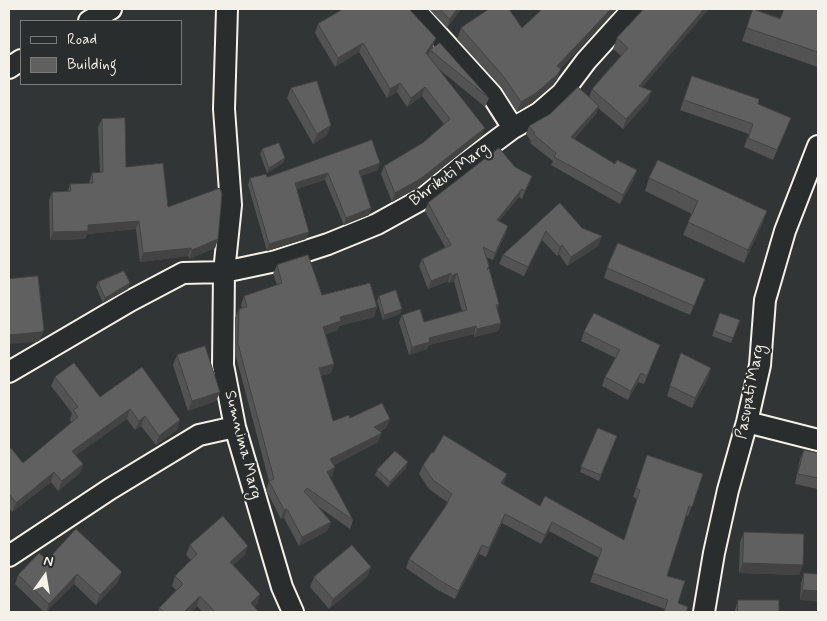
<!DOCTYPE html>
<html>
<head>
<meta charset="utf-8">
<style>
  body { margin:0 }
  #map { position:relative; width:827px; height:621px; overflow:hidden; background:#323535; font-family:Mynerve,sans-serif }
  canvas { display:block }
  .frame { position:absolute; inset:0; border:10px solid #f4f1e8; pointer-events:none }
  .legend { position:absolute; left:20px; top:20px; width:162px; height:65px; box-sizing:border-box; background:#2a2d2e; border:1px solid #7b7b78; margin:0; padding:6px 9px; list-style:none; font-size:15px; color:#f4f1e8 }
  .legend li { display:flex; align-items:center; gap:10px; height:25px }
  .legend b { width:25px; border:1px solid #7b7b78 }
  .north { position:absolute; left:20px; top:551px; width:50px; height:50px; -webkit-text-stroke:4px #2a2d2e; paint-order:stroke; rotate:13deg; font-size:14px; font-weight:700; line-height:20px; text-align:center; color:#f4f1e8 }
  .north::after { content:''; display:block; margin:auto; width:18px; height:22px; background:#f4f1e8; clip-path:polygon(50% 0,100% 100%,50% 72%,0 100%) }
</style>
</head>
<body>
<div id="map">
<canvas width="827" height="621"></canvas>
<div class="frame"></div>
<ul class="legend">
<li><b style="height:6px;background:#2a2d2e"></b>Road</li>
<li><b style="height:14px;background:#5f605f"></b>Building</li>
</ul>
<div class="north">N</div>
</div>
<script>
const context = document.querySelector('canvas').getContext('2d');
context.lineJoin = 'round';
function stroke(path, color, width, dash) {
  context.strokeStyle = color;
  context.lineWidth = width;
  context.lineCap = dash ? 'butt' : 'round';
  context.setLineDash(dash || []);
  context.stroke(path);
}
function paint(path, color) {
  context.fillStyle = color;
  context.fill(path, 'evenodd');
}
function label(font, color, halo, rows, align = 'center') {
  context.font = font + ' Mynerve,sans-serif';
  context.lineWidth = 4.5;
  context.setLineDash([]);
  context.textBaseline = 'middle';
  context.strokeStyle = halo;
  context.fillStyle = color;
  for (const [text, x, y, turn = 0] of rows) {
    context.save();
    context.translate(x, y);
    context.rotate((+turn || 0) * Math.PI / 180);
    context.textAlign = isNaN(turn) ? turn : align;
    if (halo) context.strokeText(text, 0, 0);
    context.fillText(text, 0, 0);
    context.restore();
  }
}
const street = new Path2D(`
  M227,9L224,109L231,205L224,272L223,365L235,427L282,587L293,612
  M414,9L492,95L513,128
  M89,21L111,9
  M9,68L21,60
  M9,372L130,301L183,273L224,272L276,261L328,244L377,224L424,198L466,163L513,128L539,113L562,93L586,61L633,9
  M747,422L818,440
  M9,556L110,489L199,435L235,427
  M704,612L714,553L728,490L747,422L760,365L765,300L785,231L818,146`);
const wall = new Path2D(`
  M429,9H461L447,28Z
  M617,9L560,69L557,80L553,85L532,103L517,112L501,87L457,39L461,28H522Z
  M644,9L643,87L648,101L623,129L598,108L596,114L574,139L634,179L620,204L551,165L553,161L530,143L531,141L526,134L529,126L589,97L592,89L621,56L613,49L617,38Z
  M753,9L780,18L818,9V67L742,41Z
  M318,24L436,38L431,49L489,98L485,107L440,70L482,136L417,188L392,202L381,174L384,166L424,142L444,124L422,96L407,107L397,92L387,98L359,52L335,67L315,33Z
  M692,76L758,104L787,128L773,160L744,147L749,134L680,110Z
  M291,88L331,125L327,135L313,144L287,98Z
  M102,119L126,167L168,207L218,239L215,248L189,259L188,256L140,262L136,229L87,234L85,239L50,240L49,200L52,192L68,191L70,184L89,183L92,173L100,172L98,127Z
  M262,149L285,158L283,163L267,173L260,154Z
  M515,167L532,176L522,199L519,197L499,221L506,233L493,260L486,257L488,269L499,304L497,309L501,323L498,331L474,337V334L429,345L427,349L409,355L399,322L402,315L424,322L462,311L454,281L449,283L448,281L428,289L419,266L422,259L445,247L425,211L428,203Z
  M378,170L361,176L371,208L369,215L344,225L325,180L296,189L306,239L267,251L248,185L250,178Z
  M649,178L767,211L762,224L744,263L683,235L692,214L645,191Z
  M560,203L582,228L602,236L598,246L567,266L559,254L557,256L542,240L524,276L499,264L503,255Z
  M277,265L322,295L377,307L374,317L339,326L338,330L326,334L334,364L331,373L321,376L333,421L350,418L390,419L386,428L380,432L378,442L334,465L332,477H330L353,520L350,529L319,507L331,522L327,531L299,546L284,518L281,519L266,490L269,481L235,353V318L239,309L242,308L241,305L244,296L277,285L273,274Z
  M607,268L705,279L690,315L604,278Z
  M98,282L128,289L103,303L96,287Z
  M379,296L400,314L383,320L377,301Z
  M720,313L740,320L731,343L712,336Z
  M584,332L660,345L644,384L638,382L628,400L602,386L605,377L616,358L581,341Z
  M681,353L711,368L708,378L692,408L667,396Z
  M177,355L220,392L216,401L188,411L173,365Z
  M55,377L100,397L180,420L177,430L156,445L141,426L135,430L127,419L76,455L83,464L80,473L58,491L51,482L12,512L9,508V450L23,463L72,423L70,420L72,413L51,386Z
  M598,428L617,436L599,481L580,472Z
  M804,450L818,453V489L795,484L800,459Z
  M647,455L703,474L688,516L686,515L667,576L685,581L665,609L590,582L599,558L549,531L541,544L502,523L486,557L479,554L455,599L436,589L406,568L409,559L445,507L447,502L429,489L419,474L423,465L504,483L503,484L540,506L624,540L637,499L633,497Z
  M406,468L388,487L375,475L377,470Z
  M744,532L803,565L799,575L739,573L740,542Z
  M190,545L245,555L233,565L260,594L257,604L254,606L258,612H202L197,606L191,612H158L159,608L176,590L172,586L175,576L191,560L186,555Z
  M47,560L118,582L96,605L74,584L46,612H44L15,584L18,575Z
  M371,567L367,577L329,609L310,587L314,577Z
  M804,573L818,574L800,600L801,583Z
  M738,600L779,612H735V610Z`);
const shadedWall = new Path2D(`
  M457,9H461L447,28L450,19Z
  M611,9H617L553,76L557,66Z
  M704,9H709L635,96L639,86Z
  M436,38L433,47L422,63L425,54Z
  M363,43L359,52L335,67L338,58Z
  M561,69L557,80L553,85L532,103L517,112L521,102Z
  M400,83L397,92L387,98L390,89Z
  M425,87L422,96L407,107L411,98Z
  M652,91L648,101L623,129L626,119Z
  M599,106L596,114L568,145L571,137Z
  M331,125L327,135L313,144L317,134Z
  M485,128L482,136L417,188L392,202L395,193Z
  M285,158L283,163L267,173L269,168Z
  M380,163L378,170L357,177L359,171Z
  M637,170L634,179L620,204L623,195Z
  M328,173L325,180L292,190L295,183Z
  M522,189L519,197L494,227L497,220Z
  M371,208L369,215L344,225L346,218Z
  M767,211L762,224L744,263L748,250Z
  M139,221L136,229L87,234L85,239L50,240L53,232L88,225Z
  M508,226L506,233L493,260L495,253Z
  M546,231L542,240L524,276L528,267Z
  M309,232L306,239L267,251L269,244Z
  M602,236L598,246L567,266L571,257Z
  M218,239L215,248L189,259L192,250Z
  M562,245L559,254L557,256L560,247Z
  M191,248L188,256L140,262L143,253Z
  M451,273L448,281L428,289L431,281Z
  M457,273L454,281L449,283L452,276Z
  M130,283L128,289L103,303L105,298Z
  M377,307L374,317L339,326L338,330L320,336L323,327L340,317Z
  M402,309L400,314L383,320L384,315Z
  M501,323L498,331L474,337L477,329Z
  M476,326L474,334L429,345L427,349L409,355L412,347L429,338Z
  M44,330L40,340L37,342L9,344V335Z
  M660,345L657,353L644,384L647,376Z
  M334,364L331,373L316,377L319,368Z
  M711,368L708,378L692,408L695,398Z
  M641,373L638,382L628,400L631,391Z
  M220,392L216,401L188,411L192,401Z
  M130,409L127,419L69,460L72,451Z
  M145,416L141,426L135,430L139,421Z
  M390,419L386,428L371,436L374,427Z
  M180,420L177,430L156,445L159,436Z
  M382,433L378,442L327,468L330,459Z
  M408,462L406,468L388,487L390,482Z
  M83,464L80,473L58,491L62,481Z
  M335,467L332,477L324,481L327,472Z
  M54,472L51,482L12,512L16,503Z
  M507,474L504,483L498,492L501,483Z
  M287,509L284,518L281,519L284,510Z
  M505,514L502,523L486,557L489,548Z
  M331,522L327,531L299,546L302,537Z
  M552,522L549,531L541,544L545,535Z
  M482,545L479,554L455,599L458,591Z
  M248,546L245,555L226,571L230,562Z
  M743,563L803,565L799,575L739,573Z
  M371,567L367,577L329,609L333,599Z
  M122,572L118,582L96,605L100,595Z
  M77,574L74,584L46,612L49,604Z
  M803,590L818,591V602L800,600Z
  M260,594L257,604L247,612L251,603Z
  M200,596L197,606L191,612H184Z`);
const building = new Path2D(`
  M343,9H409L436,38L425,54L426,53L485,128L420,179L395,193L384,166L424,142L450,119L425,87L411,98L400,83L390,89L363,43L338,58L318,24Z
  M440,9H457L450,19Z
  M489,9H509L522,28L542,9H611L557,66L561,69L557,75L536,93L521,102L504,77L461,28Z
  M644,9H704L639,86L652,91L626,119L592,89L628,48L617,38Z
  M753,9L780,19L784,9H818V52L747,28Z
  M440,43L489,98L430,50Z
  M692,76L759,99L758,104L791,118L777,150L748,138L753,124L684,100Z
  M317,81L331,125L317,134L291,88Z
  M578,87L599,106L571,137L615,164L617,160L637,170L623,195L554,157L556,153L533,134L535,133L529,126L550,114Z
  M125,118L126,167L163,163L168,207L220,188L222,194L218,239L192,250L191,248L143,253L139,221L88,225V231L53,232L52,192L71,191L70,184L93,183L92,173L103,172L102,119Z
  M372,140L380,163L359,171L371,208L346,218L328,173L295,183L309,232L269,244L250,178L266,174L267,177Z
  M279,143L285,158L269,168L262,149Z
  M499,148L515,167L532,176L525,191L522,189L497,220L508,226L495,253L483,247L489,266L487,270L489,268L499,304L496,305L501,323L477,329L476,326L429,338L430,342L412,347L402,315L420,309L424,322L467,310L457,273L452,276L451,273L431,281L422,259L451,245L428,203Z
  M658,160L767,211L748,250L688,222L698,201L649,178Z
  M560,203L582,228L602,236L571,257L562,245L560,247L546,231L528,267L503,255Z
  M618,243L705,279L694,306L607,268Z
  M308,255L322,295L370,283L377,307L340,317L341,321L323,327L334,364L319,368L333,421L349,415L350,418L382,403L390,419L374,427L382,433L330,459L335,467L327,472L353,520L307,488L304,491L331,522L302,537L287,509L284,510L269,481L274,479L238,344L239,309L247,307L244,296L282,283L277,265Z
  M124,271L130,283L105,298L98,282Z
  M38,276L44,330L41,332L9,335V279Z
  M396,290L402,309L384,315L379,296Z
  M594,313L660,345L647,376L641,373L631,391L605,377L620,350L584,332Z
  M720,313L740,320L733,338L714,331Z
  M205,346L220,392L192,401L177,355Z
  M681,353L711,368L695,398L670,386Z
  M74,363L100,397L142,367L180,420L159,436L145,416L139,421L130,409L72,451L83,464L62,481L54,472L16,503L10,495L9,496V450L11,448L23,463L78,417L73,410L78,407L55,377Z
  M598,428L617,436L601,475L581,467Z
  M444,435L507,474L501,483L540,506L545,496L624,540L640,490L636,488L647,455L703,474L692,507L689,506L667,576L685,581L678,603L688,607L686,612H664L668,600L593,573L602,549L552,522L545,535L505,514L489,548L482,545L458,591L439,580L409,559L448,503H447L452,494L433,480L423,465L432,452L433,453Z
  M804,450L818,453V478L798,474Z
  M395,451L408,462L390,482L377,470Z
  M223,516L248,546L230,562L260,594L251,603L258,611L257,612H215L200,596L184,612H164L159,608L183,584L175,576L197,554L190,545Z
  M76,529L122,572L100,595L77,574L49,604L18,575L39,553L47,560Z
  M744,532L804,534L803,565L743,563Z
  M352,545L371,567L333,599L314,577Z
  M804,573L818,574V591L803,590Z
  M738,600H779V612H738Z`);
const streetNames = [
  ["Bhrikuti Marg",450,175,-37],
  ["Pasupati Marg",751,392,-79],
  ["Sumnima Marg",242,445,76]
];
stroke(street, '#f4f1e8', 24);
stroke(street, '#2a2d2e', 20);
paint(wall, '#525352');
paint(shadedWall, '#424342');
paint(building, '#5f605f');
stroke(building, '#424342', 1);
label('16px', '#f4f1e8', '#2a2d2e', streetNames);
</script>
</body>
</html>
